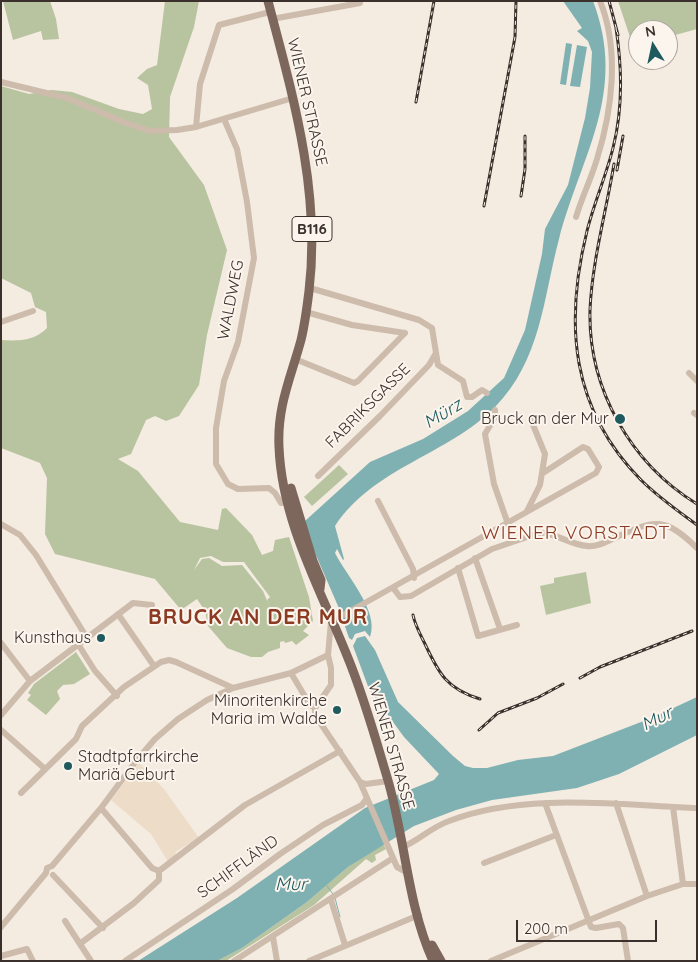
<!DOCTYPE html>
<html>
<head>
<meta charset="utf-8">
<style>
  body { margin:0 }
  #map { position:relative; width:698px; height:962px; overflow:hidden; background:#f4ebe1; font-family:Quicksand,sans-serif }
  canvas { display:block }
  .frame { position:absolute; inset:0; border:2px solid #3b302b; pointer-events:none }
  .north { position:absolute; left:628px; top:20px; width:50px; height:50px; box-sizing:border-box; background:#fbf5ee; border:1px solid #aea6a0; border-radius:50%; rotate:350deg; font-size:14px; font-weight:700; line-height:20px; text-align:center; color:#3b302b }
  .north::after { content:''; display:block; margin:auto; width:18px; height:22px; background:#1f5a5e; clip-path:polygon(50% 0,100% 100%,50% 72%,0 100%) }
  .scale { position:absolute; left:516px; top:920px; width:141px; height:22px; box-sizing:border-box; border:2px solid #3b302b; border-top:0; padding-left:6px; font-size:15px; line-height:18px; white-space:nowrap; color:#3b302b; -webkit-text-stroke:4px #fbf5ee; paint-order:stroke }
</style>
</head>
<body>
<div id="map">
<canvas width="698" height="962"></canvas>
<div class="frame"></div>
<div class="north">N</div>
<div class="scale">200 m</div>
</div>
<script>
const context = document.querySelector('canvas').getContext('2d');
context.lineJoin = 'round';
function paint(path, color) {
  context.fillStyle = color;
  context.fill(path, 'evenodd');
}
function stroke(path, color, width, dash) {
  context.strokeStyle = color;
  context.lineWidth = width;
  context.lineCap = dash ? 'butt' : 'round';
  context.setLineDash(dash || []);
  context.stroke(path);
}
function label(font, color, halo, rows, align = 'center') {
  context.font = font + ' Quicksand,sans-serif';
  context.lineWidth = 4;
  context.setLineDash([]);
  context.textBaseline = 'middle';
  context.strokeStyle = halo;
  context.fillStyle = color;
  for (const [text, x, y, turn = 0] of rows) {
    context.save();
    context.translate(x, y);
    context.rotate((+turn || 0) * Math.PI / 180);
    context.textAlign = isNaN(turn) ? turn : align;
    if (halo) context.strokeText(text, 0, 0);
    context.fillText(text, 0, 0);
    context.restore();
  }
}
const green = new Path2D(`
  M3,1H50L56,19L59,39L43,40L41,31L13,40Z
  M165,1H199L194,27L170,97L169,137L204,185L227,250L207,335L199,385L179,416L166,421L155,416L146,420L131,454L118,459L138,471L180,522L218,530L222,509L226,508L252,535L262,555L273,551L275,540L289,537L309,597L313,621L303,631L309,635L296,645L292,641L285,643L284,641L280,642V648L268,652L262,657H251L227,648L208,626L205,611L197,599L181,610L155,579L55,554L45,534L47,478L40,463L1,448V340C19,341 34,341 47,328L46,312L35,307L31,293L1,278V86L29,94L52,90L72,92L119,109L143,114L152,109L148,85L137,78L147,69L157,65ZM211,556L223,562H244L270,597L267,600L271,610L263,591L242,565L222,566L209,558L202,559L194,570L200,558Z
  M618,1H697V29L668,37V30H638V45L633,46Z
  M339,465L348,474L312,506L304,497Z
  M586,572L591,603L546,615L540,586L554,583V578Z
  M76,652L90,674L74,684L63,685L57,691L60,699L46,715L27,700L31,695L28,693L34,684Z
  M383,844L386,849L375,855L376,860L372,863L366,859L314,905L226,961H217L242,948L307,902L348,867Z`);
const plaza = new Path2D(`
  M139,763L164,789L199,838L175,852L177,856L169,863L151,834L111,800Z`);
const water = new Path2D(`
  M563,1H593C628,93 581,155 559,239C543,299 541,360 495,407C448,455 374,467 335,526L344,559L343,560L337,549L335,553C345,574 380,611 370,637L365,631L355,634L352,640L349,638L338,606L312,546L305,521L370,462L423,439L452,421L468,411L504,378L525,330L542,254L545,229L568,185L585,118L590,88L592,52L588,41L577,31L582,28Z
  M566,43L572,44L566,85L560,84Z
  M577,45L587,47L580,87L570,86Z
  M365,636L375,650L398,702L453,756L465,766L473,768H487L518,760L553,756L654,717L697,697V735L619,774L577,788L492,800L456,810L414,826L348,867L307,902L242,948L217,961H138L237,898L365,808L434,780L439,774L404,737L369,689L353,646L357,638Z`);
const stream = new Path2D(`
  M327,886L333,894
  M335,898L340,917`);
const minor = new Path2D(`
  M272,19L360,3
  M1,82L67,98L126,123L150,131L177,130L196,127L293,98
  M224,119L237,149L247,202L254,258L238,342L224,381L216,428V464L228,484L238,489L269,488L275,493L281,503L291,502
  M196,127L200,84L219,25L270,12
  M576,217C582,197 591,179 597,159C612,111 620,50 600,1
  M310,288L419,320L432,328L438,365L463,381L467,397H472L482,390L487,393
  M306,312L352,325L405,333
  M1,322L33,311
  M295,359L354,383L358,381L405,333
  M689,373L697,381
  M495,410V417L485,434L494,484L508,524
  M694,413L697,415
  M318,476L380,416L429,365L436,353
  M378,501L413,569L414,578
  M527,511L540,485L545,454L531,420
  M1,524L20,535L36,555L87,638
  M475,558L499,626
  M458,568L478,636L517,625
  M394,589L400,597L411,596L492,549L539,533C552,531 570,545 587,546C596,547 604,543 612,539C653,521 662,514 697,548
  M118,614L154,666
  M1,643L30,681
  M78,644L95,671
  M96,672L117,696
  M291,673L310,705L315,708
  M1,715L30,681L133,603L152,605
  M1,730L44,768
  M360,782L366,784L388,781
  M21,793L76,739L82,726L124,687L161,662L169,660L176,662L233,688
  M545,803L591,927L596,928L619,924L623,928L628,961
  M616,803L647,896
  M673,807L683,884
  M101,808L152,868L159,871
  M403,847C419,840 432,827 449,821C523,792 619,805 697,808
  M484,863L556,835
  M159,871L245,805L340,751
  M408,873L397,867L360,782L315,715V708L331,685V668L328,655L331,622L596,473L599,467L588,449L583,447L543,473
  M53,875L103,928
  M331,900L345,945
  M65,921L91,961
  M1,927L46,873L47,868L52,866L101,808L136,761L155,739L178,719L207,700L233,688L291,673L328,655
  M273,937L277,961
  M81,943L134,903L159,880V871
  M1,956L27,949L33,961
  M125,961L233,889L280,854L323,825L362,805L367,798
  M234,961L393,858
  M309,961L419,915
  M491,961L647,896L683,884H697`);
const major = new Path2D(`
  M268,1C293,96 321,191 309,291C307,307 305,324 301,340C291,377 277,406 279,447C282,523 321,590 348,658C364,697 375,737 387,777C405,836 407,904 433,961
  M291,488L313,561L321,580L320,589
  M432,945L441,961`);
const rail = new Path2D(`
  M609,1L618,35
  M616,28C622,67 623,109 613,148C606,176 594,203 587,231C564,324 571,409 641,480C658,497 678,511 697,525
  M416,102L434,1
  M614,164C606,212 592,262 590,310C588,388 630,463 697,504
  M617,170L623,136
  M521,196L525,169V136
  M484,206L515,37L516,1
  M413,615C415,625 420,634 425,644C439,674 447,689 480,699
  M580,678L600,667L692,631
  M479,730L498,713L537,698L563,684`);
const markers = [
  [620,419,6,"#1f5a5e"],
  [101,638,5,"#1f5a5e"],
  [337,710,5,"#1f5a5e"],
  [68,766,5,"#1f5a5e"]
];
const shields = [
  [312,229,40]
];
const shieldNames = [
  ["B116",312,229]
];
const streetNames = [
  ["WIENER STRASSE",307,102,77],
  ["WALDWEG",231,300,-79],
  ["FABRIKSGASSE",368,406,-45],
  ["WIENER STRASSE",391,746,74],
  ["SCHIFFLÄND",238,867,-36]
];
const poiNames = [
  ["Bruck an der Mur",609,419],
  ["Kunsthaus",91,638],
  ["Minoritenkirche",327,701],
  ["Maria im Walde",327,719],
  ["Stadtpfarrkirche",78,757,"left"],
  ["Mariä Geburt",78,775,"left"]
];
const waterNames = [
  ["Mürz",443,414,-31],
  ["Mur",657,719,-26],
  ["Mur",291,885]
];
const quarterNames = [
  ["WIENER VORSTADT",576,533]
];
const districtNames = [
  ["BRUCK AN DER MUR",258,618]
];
paint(green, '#b8c4a0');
paint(plaza, '#ecdcc8');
paint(water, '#7fb0b2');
stroke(stream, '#7fb0b2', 1);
stroke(minor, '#cdbbac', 6);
stroke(major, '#7d675c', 9);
stroke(rail, '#3b302b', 3);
stroke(rail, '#fbf5ee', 1, [4]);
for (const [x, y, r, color] of markers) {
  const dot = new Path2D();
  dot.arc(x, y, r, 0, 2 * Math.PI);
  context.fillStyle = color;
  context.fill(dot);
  stroke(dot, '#fbf5ee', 2);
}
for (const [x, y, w] of shields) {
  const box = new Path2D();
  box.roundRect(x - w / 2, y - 12.5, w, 25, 4);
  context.fillStyle = '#fbf5ee';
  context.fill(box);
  stroke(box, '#3b302b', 1);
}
label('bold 15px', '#3b302b', null, shieldNames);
label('16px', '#3b302b', '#fbf5ee', streetNames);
label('16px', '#3b302b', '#fbf5ee', poiNames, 'right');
label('italic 18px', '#1f5a5e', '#fbf5ee', waterNames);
context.letterSpacing = '1px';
label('19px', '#8c3b22', '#fbf5ee', quarterNames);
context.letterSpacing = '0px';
context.letterSpacing = '1px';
label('bold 21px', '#8c3b22', '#fbf5ee', districtNames);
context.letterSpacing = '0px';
</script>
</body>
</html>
